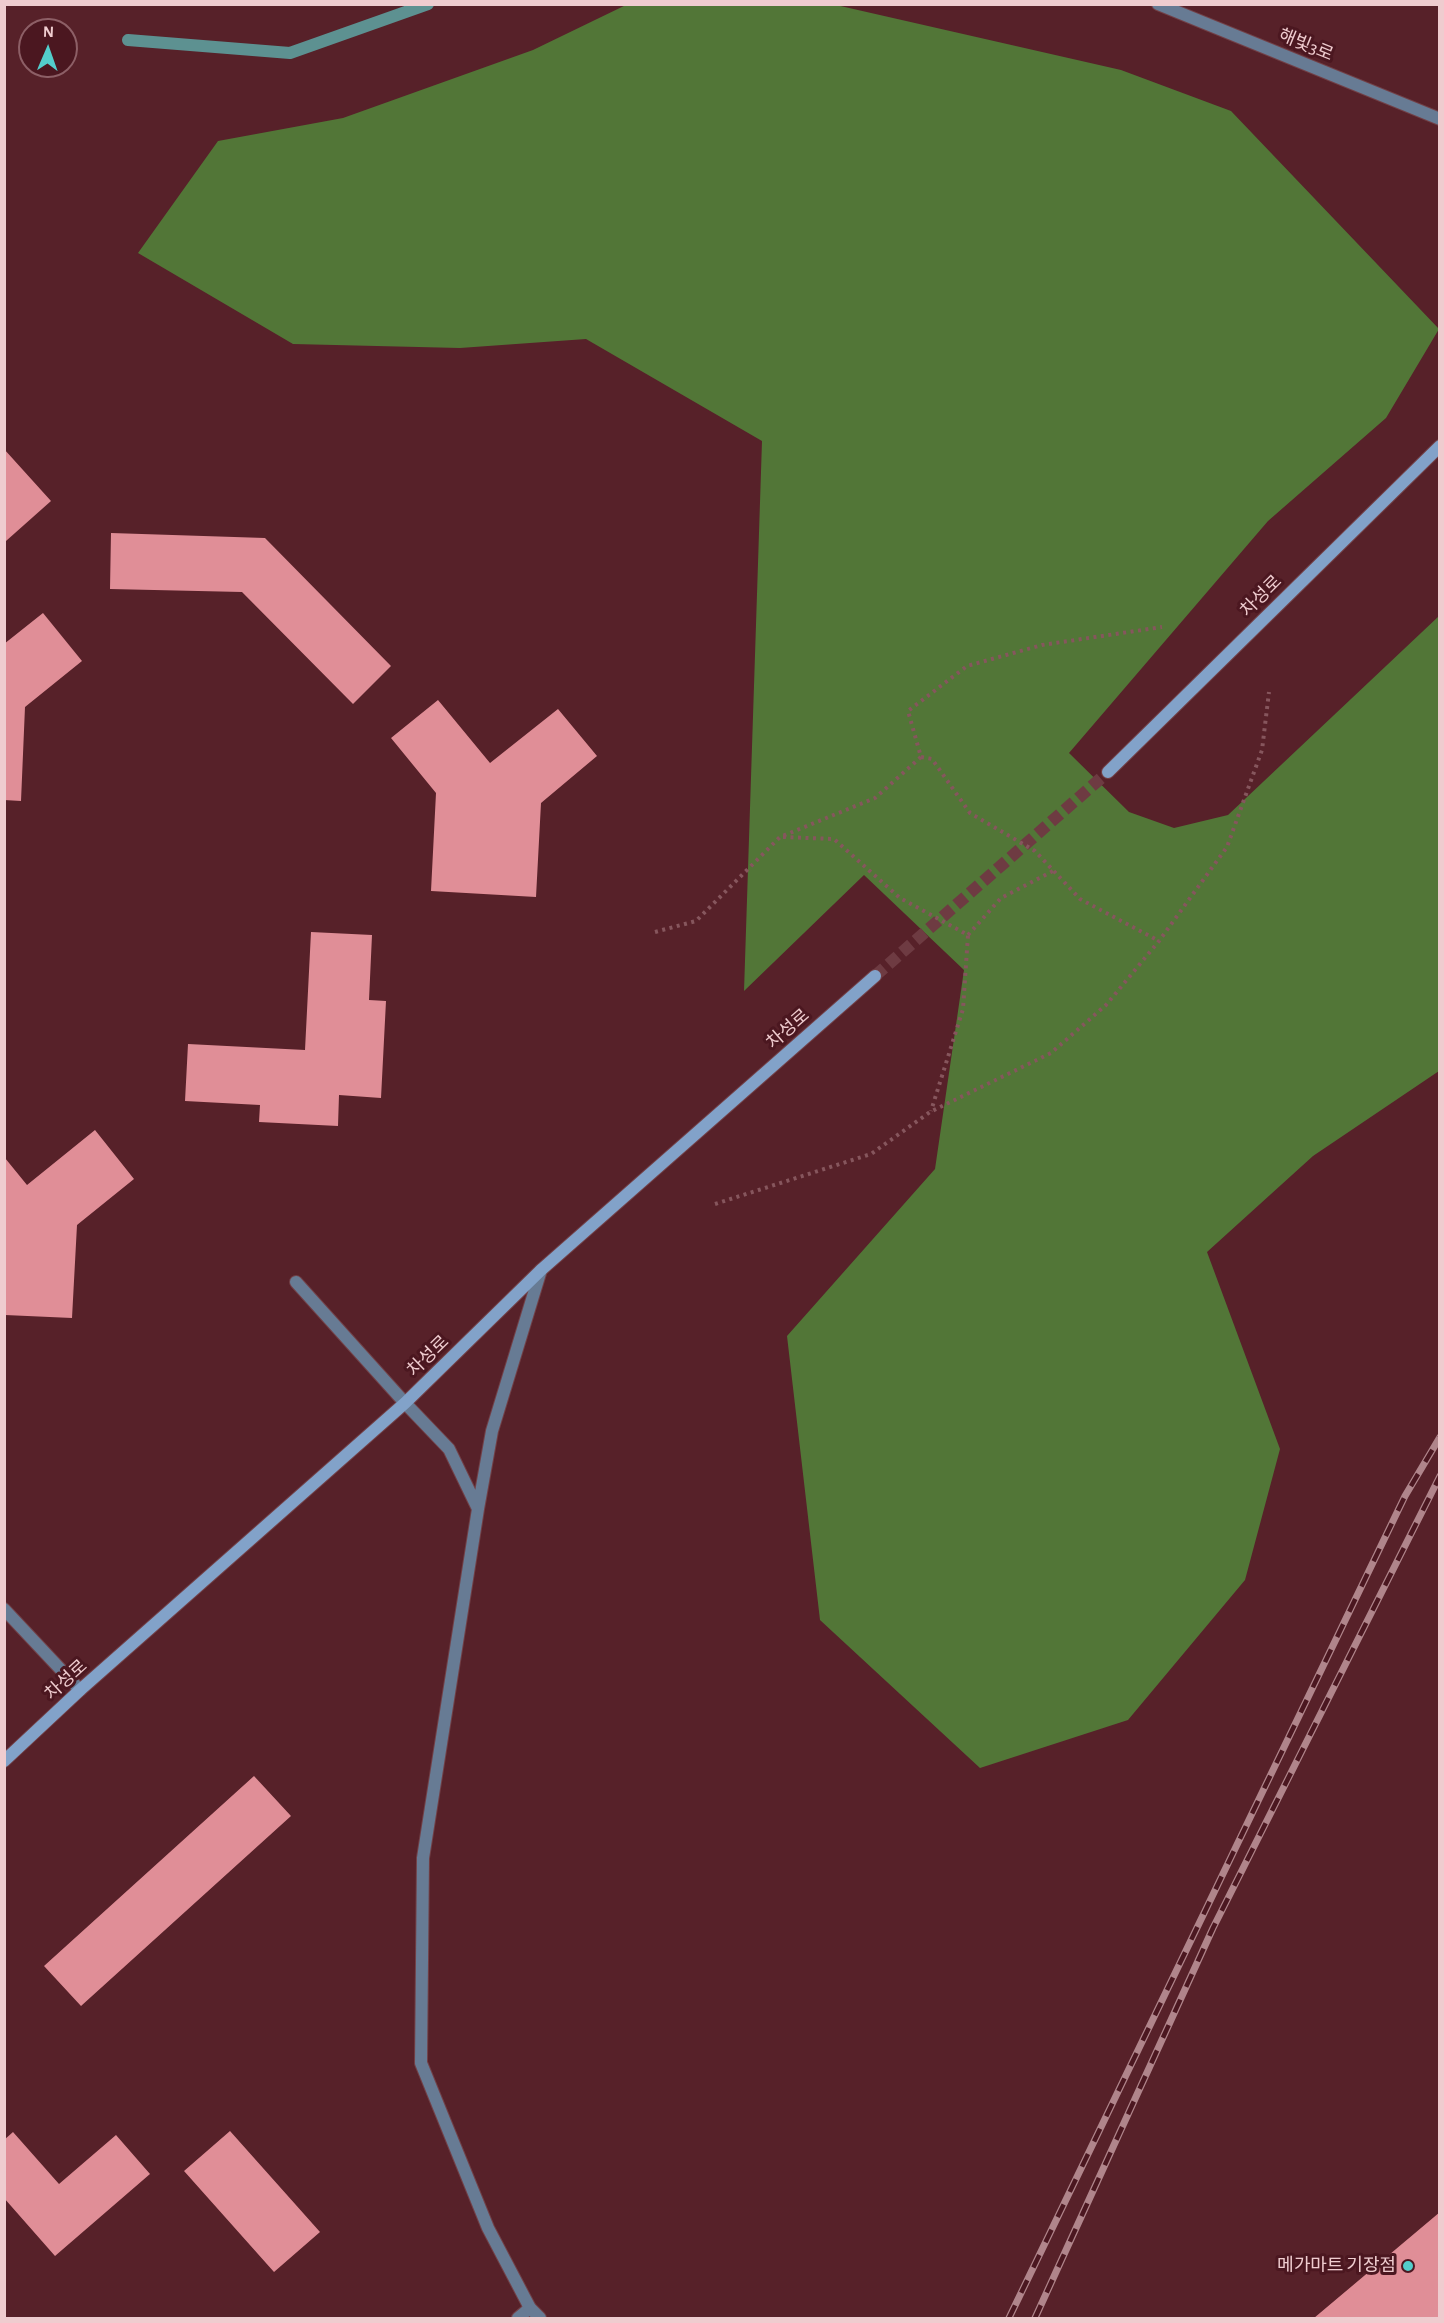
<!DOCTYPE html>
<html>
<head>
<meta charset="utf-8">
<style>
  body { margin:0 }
  #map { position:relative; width:1444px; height:2323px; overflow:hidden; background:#572129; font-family:"Alegreya Sans",sans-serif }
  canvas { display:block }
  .frame { position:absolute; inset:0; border:6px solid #efcccf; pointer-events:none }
  .north { position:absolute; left:18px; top:18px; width:60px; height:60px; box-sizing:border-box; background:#4b1720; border:2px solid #8d5f66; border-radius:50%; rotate:2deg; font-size:16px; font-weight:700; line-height:24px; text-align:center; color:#efcccf }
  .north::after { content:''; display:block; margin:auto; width:21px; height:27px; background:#53cdcb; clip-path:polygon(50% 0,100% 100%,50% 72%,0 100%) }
</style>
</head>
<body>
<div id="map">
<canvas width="1444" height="2323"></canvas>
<div class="frame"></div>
<div class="north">N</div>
</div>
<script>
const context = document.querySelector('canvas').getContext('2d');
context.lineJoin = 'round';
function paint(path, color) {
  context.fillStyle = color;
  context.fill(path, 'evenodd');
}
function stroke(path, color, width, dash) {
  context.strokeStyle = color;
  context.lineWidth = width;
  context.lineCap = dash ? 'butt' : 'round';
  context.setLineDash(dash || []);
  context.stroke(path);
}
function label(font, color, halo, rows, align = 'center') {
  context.font = font + ' "Alegreya Sans","Noto Sans KR",sans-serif';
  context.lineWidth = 6;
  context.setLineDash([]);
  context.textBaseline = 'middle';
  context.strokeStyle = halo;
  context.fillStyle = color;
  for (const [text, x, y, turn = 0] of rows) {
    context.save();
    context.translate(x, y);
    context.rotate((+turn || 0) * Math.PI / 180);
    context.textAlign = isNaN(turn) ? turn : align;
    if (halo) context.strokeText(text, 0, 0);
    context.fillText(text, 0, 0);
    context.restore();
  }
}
const forest = new Path2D(`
  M628,4L836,5L1121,70L1231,111L1439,329L1386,418L1268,521L1069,753L1129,812L1174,828L1228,815L1439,616V1071L1313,1156L1207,1252L1280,1449L1245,1580L1128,1720L980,1768L820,1620L787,1336L935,1169L964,970L864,875L744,991L762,441L586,339L460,348L293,344L138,253L218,141L343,118L533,50Z`);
const stream = new Path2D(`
  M128,40L290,53L428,4`);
const building = new Path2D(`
  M4,449L51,501L6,541L4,539Z
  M111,533L265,538L391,666L353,704L242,592L110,589Z
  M43,613L82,661L25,707L21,801L4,800V644Z
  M438,700L490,763L558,709L597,756L541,803L536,897L431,891L436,793L391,738Z
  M311,932L372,935L369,1000L386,1001L381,1098L339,1095L338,1126L259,1122L260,1105L185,1101L188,1044L305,1050Z
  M95,1130L134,1179L77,1225L72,1318L5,1315V1158L27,1185Z
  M254,1776L291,1816L81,2006L44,1966Z
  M230,2131L320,2232L274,2272L184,2171Z
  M13,2132L59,2184L116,2135L150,2174L55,2256L4,2198V2140Z
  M1440,2212V2318H1314Z`);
const secondaryTunnel = new Path2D(`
  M875,976L1108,772`);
const path = new Path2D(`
  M921,757L932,759L970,813L1035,851L1080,899L1159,941
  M783,837L834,839L900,898L968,935L963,1009L931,1111
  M655,932L696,921L780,837L875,798L921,757L908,711L967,666L1042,645L1162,627
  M968,935L1001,898L1053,871
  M715,1204L871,1154L930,1112L1051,1053L1106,1005L1159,941L1227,847L1262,750L1269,692`);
const service = new Path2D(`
  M296,1282L405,1403
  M518,2318L530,2308`);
const minor = new Path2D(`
  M405,1403L449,1449L478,1509L423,1858L421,2063L488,2228L530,2308L540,2318
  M478,1509L492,1431L541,1270
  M4,1609L80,1690`);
const tertiary = new Path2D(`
  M1158,4L1440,119`);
const secondary = new Path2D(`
  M1108,772L1440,446
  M4,1761L80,1690L405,1403L541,1270L875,976`);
const rail = new Path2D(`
  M1009,2318L1405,1496L1440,1437
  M1035,2318L1213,1928L1440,1476`);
const markers = [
  [1408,2266,6,"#53cdcb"]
];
const streetNames = [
  ["해빛3로",1306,45,22],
  ["차성로",1261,596,-45],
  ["차성로",788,1029,-41],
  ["차성로",428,1356,-44],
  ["차성로",66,1680,-42]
];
const poiNames = [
  ["메가마트 기장점",1396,2266]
];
paint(forest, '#527637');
stroke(stream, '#5d9191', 12);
paint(building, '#e08e97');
stroke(secondaryTunnel, '#6e3b42', 12, [12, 6]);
stroke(service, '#724047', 14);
stroke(minor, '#724047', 14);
stroke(tertiary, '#724047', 14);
stroke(secondary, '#724047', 14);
stroke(path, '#86565d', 4, [3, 4.5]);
stroke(service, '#677b94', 12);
stroke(minor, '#677b94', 12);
stroke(tertiary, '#677b94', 12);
stroke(secondary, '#82a2c9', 12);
stroke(rail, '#b0858b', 7);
stroke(rail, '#4b1720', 4.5, [14]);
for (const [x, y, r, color] of markers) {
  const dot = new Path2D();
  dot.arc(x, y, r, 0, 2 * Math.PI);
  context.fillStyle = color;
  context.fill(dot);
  stroke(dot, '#4b1720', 2);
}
label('18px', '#efcccf', '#4b1720', streetNames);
label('18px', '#efcccf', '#4b1720', poiNames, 'right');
</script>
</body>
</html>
